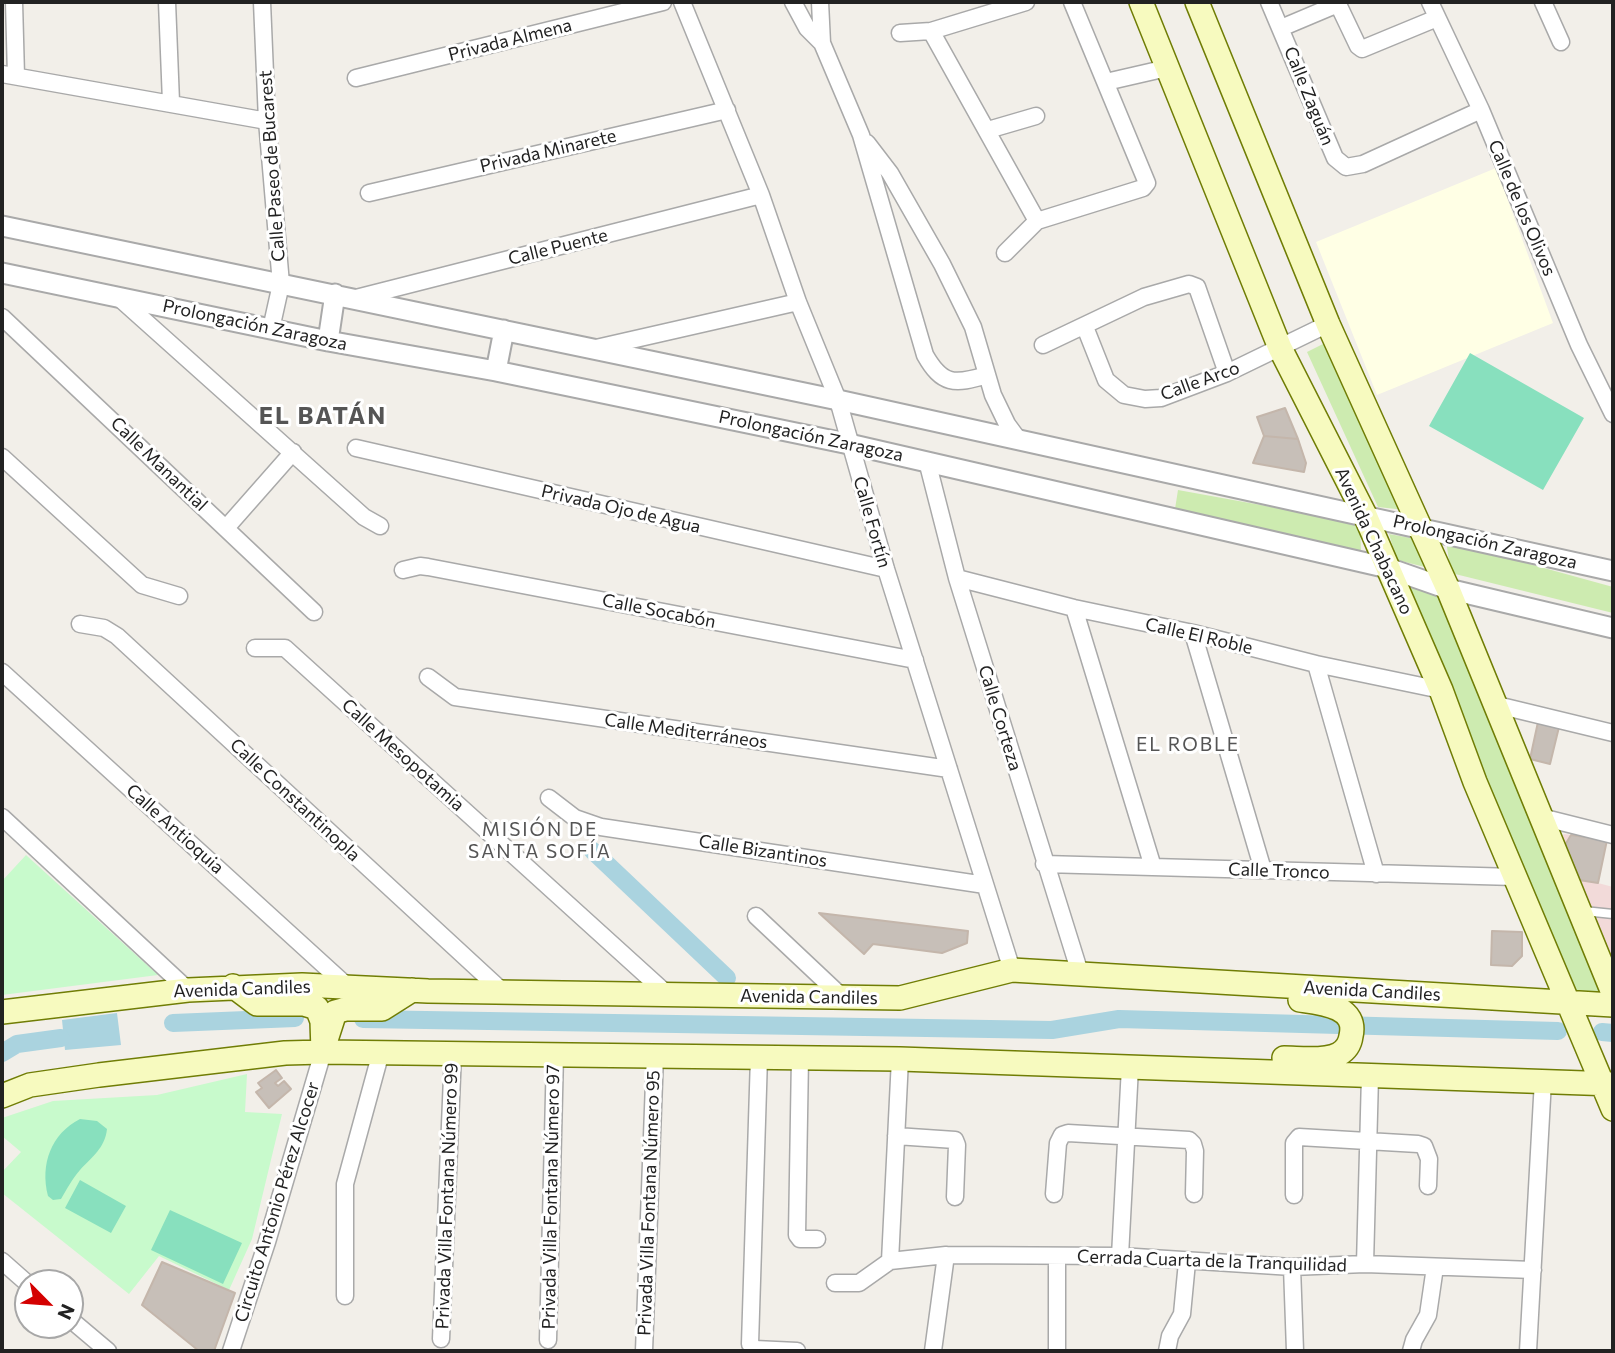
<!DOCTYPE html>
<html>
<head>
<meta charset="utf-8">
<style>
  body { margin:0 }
  #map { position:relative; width:1615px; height:1353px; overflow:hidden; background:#f2efe9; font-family:Commissioner,sans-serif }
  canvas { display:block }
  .frame { position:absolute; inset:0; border:4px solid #222; pointer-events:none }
  .north { position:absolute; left:14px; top:1269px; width:70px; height:70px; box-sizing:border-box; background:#fff; border:2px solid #a7a7a7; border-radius:50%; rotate:115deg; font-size:19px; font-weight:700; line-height:28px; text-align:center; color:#222 }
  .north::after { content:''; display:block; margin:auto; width:24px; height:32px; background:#d40000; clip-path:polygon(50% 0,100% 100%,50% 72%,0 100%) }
</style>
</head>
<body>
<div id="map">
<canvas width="1615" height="1353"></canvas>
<div class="frame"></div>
<div class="north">N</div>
</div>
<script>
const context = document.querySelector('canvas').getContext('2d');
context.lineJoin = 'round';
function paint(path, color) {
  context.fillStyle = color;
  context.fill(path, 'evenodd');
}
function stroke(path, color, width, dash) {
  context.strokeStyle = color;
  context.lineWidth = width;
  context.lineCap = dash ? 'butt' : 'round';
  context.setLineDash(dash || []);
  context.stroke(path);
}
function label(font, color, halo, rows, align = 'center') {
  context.font = font + ' Commissioner,sans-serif';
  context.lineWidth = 6;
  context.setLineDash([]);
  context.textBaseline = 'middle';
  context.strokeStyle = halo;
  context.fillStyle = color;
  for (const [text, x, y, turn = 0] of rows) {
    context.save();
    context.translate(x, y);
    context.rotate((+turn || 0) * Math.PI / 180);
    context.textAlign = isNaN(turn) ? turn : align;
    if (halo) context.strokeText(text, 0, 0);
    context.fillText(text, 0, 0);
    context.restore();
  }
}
const commercial = new Path2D(`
  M1564,834L1607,840L1598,883L1613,887V963L1561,837Z`);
const education = new Path2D(`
  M1496,168L1553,323L1377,395L1316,242Z`);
const grass = new Path2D(`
  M1333,339L1405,510L1378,507L1307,352Z
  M1178,490L1360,523L1361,551L1175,509Z
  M1389,534L1416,539L1425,567L1397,560Z
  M1446,541L1613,587V613L1451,573Z
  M1399,578L1445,593L1611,997L1573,996Z`);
const park = new Path2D(`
  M26,855L158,975L2,995V881Z
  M247,1074L245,1112L282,1114L252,1239L229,1290L159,1256L129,1294L2,1193V1172L21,1152L2,1136V1118L53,1101L157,1095Z`);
const pitch = new Path2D(`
  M1470,353L1584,418L1543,490L1429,426Z
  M80,1119L97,1121L107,1129C105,1148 92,1157 80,1170C72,1179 67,1189 61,1199L53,1200L48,1196C40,1164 51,1134 80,1119Z
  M80,1180L126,1206L111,1233L65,1208Z
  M170,1210L242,1243L223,1284L151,1250Z`);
const water = new Path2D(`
  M117,1013L121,1045L65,1050L62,1020Z`);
const canal = new Path2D(`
  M593,851L727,978
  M363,1019L1052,1030L1119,1019L1558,1031
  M173,1023L295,1018
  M1602,1032L1613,1033
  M2,1053L17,1044L61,1038`);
const building = new Path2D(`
  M1285,408L1298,439L1264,436L1257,417Z
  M1264,436L1298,439L1306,463L1304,472L1253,463Z
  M1538,722L1559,727L1550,764L1530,759Z
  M1571,835L1607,840L1598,883L1579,880L1565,845Z
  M819,913L968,931L967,943L942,953L873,944L864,954Z
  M1492,931L1522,932V956L1512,966L1491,965Z
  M276,1070L282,1078L275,1083L278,1086L284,1081L291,1089L269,1108L256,1092L262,1088L258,1083Z
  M162,1262L235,1293L214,1351H199L142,1305Z`);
const service = new Path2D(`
  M1584,911L1613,914`);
const minor = new Path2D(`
  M14,2L16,76
  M167,2L171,102
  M262,2L267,121L281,284L271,329
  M682,2L761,195L798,302L838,400L886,569L1012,970
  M793,2L807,28L822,43
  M820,2L822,43L861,135L925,355C942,385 954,385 987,375
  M1269,2L1335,158L1346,167L1363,164L1481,110
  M1337,2L1358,46L1362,49L1437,18
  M1430,2L1481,110L1579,345L1613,414
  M1543,2L1561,42
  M1281,28L1338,4
  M931,31L1037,221
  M900,33L931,31L1026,2
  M2,74L267,121
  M356,78L663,2
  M1106,82L1167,68
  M988,130L1036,116
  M867,143L890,173L942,264L973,327L993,395L1007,424L1018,439
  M369,193L727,110
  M1005,253L1037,221L1143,188L1147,183L1072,2
  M117,296L364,517L380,526
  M356,298L761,195
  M2,317L314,612
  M1085,327L1106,380L1124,395L1145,399L1161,398L1227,373L1328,324
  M1043,345L1144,297L1189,284L1197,287L1227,373
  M596,348L798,302
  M356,448L886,569
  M2,457L142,585L179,596
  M927,461L957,578L1080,973
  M226,528L293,452
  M403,570L420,566L428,567L915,660
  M957,578L1074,608L1193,633L1316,664L1441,690
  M1074,608L1153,867
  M80,624L104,628L117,636L502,991
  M1193,633L1263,870
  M255,648H285L668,995
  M1316,664L1376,874
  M2,672L348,987
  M428,677L455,697L949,769
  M1493,704L1613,733
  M549,798L575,818L601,827L985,885
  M2,817L188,990
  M1541,817L1613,835
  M1044,864L1515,877
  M756,916L841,996
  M759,1057L750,1344L755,1349L797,1351
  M800,1057L797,1235L800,1239H817
  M896,1136L955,1140L957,1145L955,1197
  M1054,1194L1058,1143L1062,1135L1068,1133L1189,1140L1193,1144L1195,1151L1194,1194
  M1294,1195V1143L1299,1137L1418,1144L1424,1146L1429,1159L1428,1186
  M1120,1256L1130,1067
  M1057,1257V1351
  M2,1261L28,1284
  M890,1261L946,1255L1120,1256L1292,1267L1365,1264L1533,1270
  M890,1261L900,1059
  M1365,1264L1370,1076
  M1292,1267L1295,1351
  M835,1283H859L890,1261
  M345,1296V1184L381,1052
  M70,1319L108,1351
  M441,1339L453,1053
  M548,1340L555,1054
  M231,1351L267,1242L323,1052
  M644,1351L655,1055
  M933,1351L946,1255
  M1167,1351L1170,1336L1182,1314L1187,1262
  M1411,1351L1414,1340L1428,1315L1435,1267
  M1528,1351L1543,1080`);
const tertiary = new Path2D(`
  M2,226L838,400L1613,571
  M2,273L328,341L496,371L849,444L1388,568L1448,589L1613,628
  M328,341L335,294
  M496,371L504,330`);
const secondary = new Path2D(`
  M1141,2L1280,348L1365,515L1441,690L1475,782L1613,1109
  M1197,2L1328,324L1448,589L1613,993
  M233,986L257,1004H304L317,1008L322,1021L323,1052
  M2,1012L188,990L302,985L428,991L900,998L1012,970L1613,1005
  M326,1040L335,1012L346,1009H382L412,990
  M1284,1058C1299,1058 1325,1062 1339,1054C1346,1050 1350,1044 1351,1036C1358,1006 1321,1003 1300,1000
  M2,1096L30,1085L99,1075L285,1053L323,1052L900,1059L1613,1084`);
const streetNames = [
  ["Privada Almena",510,40,-14],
  ["Calle Zaguán",1309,96,68],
  ["Privada Minarete",548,151,-13],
  ["Calle Paseo de Bucarest",272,166,-94],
  ["Calle de los Olivos",1522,208,67],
  ["Calle Puente",558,247,-14],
  ["Prolongación Zaragoza",255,325,12],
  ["Calle Arco",1200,381,-20],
  ["Prolongación Zaragoza",811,436,12],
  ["Calle Manantial",159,464,44],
  ["Privada Ojo de Agua",621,509,13],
  ["Calle Fortín",872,522,74],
  ["Avenida Chabacano",1374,541,65],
  ["Prolongación Zaragoza",1485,542,13],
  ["Calle Socabón",659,611,11],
  ["Calle El Roble",1199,636,13],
  ["Calle Corteza",1000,718,73],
  ["Calle Mediterráneos",686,731,8],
  ["Calle Mesopotamia",403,755,42],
  ["Calle Constantinopla",295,800,43],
  ["Calle Antioquia",175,829,42],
  ["Calle Bizantinos",763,851,9],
  ["Calle Tronco",1279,871,2],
  ["Avenida Candiles",242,989,-2],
  ["Avenida Candiles",1372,991,3],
  ["Avenida Candiles",809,997,1],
  ["Privada Villa Fontana Número 99",447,1196,-88],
  ["Privada Villa Fontana Número 97",551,1197,-89],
  ["Circuito Antonio Pérez Alcocer",277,1202,-73],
  ["Privada Villa Fontana Número 95",649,1203,-88],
  ["Cerrada Cuarta de la Tranquilidad",1212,1261,2]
];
const neighbourhoodNames = [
  ["EL ROBLE",1188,745],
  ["MISIÓN DE",540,830],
  ["SANTA SOFÍA",540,852]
];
const districtNames = [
  ["EL BATÁN",323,416]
];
paint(commercial, '#f2dad9');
paint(education, '#ffffe5');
paint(grass, '#cdebb0');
paint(park, '#c8facc');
paint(pitch, '#88e0be');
paint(water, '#aad3df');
stroke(canal, '#aad3df', 18);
paint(building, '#c7bfb8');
stroke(building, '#c4b6ab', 2);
stroke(service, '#a9a9a9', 11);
stroke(minor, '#a9a9a9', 19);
stroke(tertiary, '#a9a9a9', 23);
stroke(secondary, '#707d05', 26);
stroke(service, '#fff', 8);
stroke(minor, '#fff', 16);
stroke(tertiary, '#fff', 19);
stroke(secondary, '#f7fabf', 23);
label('18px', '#222', '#fff', streetNames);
context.letterSpacing = '2px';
label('19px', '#555', '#fff', neighbourhoodNames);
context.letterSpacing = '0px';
context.letterSpacing = '2px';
label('bold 24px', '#555', '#fff', districtNames);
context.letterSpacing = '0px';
</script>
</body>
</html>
